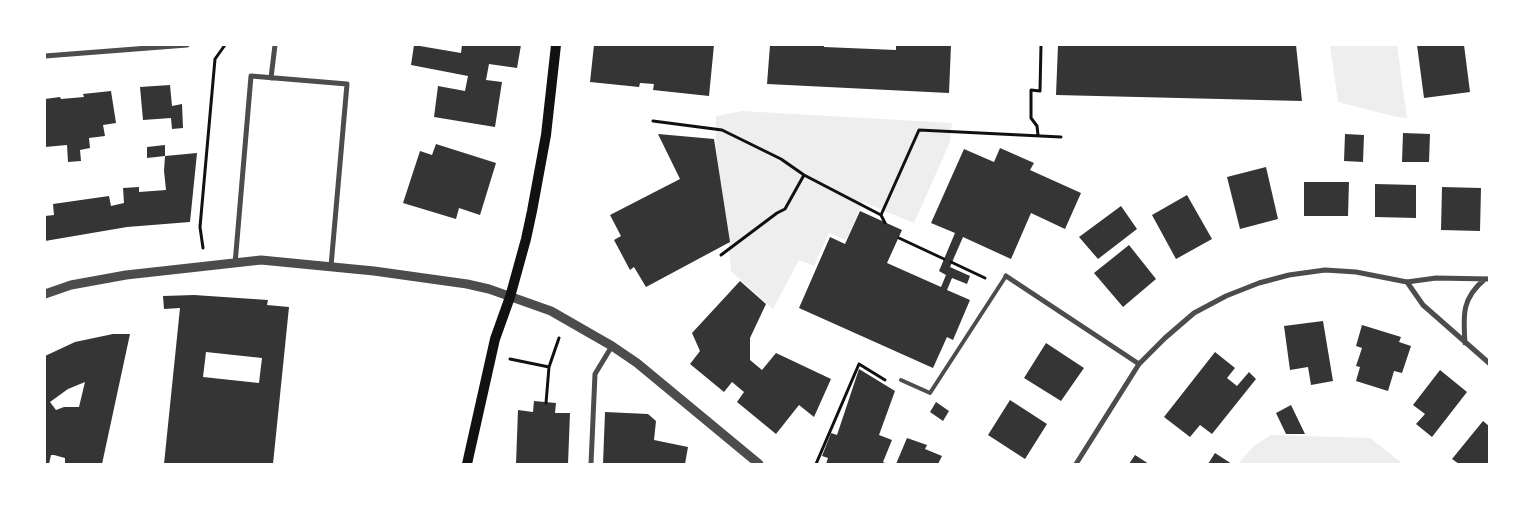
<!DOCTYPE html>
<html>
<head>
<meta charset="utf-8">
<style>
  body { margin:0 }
  #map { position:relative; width:1534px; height:509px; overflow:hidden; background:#fff; font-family:"DejaVu Sans",sans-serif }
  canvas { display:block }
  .frame { position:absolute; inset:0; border:46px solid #fff; pointer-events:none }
</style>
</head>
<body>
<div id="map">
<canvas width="1534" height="509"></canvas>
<div class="frame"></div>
</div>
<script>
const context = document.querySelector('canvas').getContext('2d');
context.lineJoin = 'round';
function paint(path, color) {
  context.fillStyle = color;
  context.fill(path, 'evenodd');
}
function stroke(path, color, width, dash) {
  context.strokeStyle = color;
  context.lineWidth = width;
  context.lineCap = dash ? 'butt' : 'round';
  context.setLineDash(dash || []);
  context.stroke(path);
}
const green = new Path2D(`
  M1330,45H1397L1407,118L1397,117L1338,102Z
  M742,111L952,123L950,142L914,223L863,202L846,240L829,233L814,266L799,260L773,309L731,271C729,219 713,167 716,116Z
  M1271,435L1370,438L1403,464H1238L1254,446Z`);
const building = new Path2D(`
  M414,45L461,53L462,45H521L517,68L489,64L486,80L502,82L495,127L434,117L438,86L465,91L468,76L411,65Z
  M594,45H714L709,96L653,90L654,84L640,83L639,87L590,82Z
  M770,45H824V47L896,50V45H951L949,93L767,84Z
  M1058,45H1296L1302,101L1056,95Z
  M1417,45H1464L1470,92L1424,98Z
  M170,85L172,106L182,104L183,128L172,129L171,118L143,120L140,87Z
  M111,91L116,123L103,125L105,136L89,138L90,148L80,150L81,161L68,162L67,145L45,147V99L60,97L61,99L84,97L83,94Z
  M1403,133L1430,134L1429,162H1402Z
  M658,134L714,139L730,242L646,287L634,267L630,270L614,240L621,236L610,215L680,179Z
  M1345,134L1364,135L1363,162L1344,161Z
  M436,144L496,163L480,215L459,208L456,219L403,203L420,151L432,155Z
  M165,145V156L197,153L190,222L127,227L45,241V216L54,215L53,204L109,196L111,206L124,203L123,188L139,187V192L166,190L164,171L165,156L147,158V147Z
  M1000,148L1034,163L1030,170L1081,193L1065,229L1031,213L1011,259L963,237L950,267L970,276L967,284L952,278L947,290L970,300L953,340L947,337L933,368L799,308L830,237L845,244L860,211L902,230L887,263L941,287L946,275L939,271L955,233L931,223L964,149L994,162Z
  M1266,167L1278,219L1240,229L1227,177Z
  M1304,182H1349L1348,216H1304Z
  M1375,184L1416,185V218L1375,217Z
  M1442,187L1481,188L1480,231L1441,230Z
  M1187,195L1212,239L1176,259L1152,215Z
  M1121,206L1137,229L1098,259L1079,237Z
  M1129,245L1156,279L1123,307L1094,273Z
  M740,281L766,304L750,338V360L762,370L776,353L831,379L814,417L799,405L776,434L737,402L744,392L732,382L724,392L690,364L700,351L692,333Z
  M194,295L268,300L267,305L289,307L273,464H164L180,308L164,309L163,296ZM206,352L262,358L259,383L203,377Z
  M1323,321L1333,381L1311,385L1308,367L1290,370L1284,326Z
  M1362,325L1401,337L1399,342L1411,346L1402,373L1394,371L1388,391L1356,381L1360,367L1356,366L1362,348L1356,346Z
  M113,334H130L102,464H65V458L54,455H51L49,464H45V356L75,342ZM85,382L79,407H64L56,410L50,402L68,389Z
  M1046,343L1084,368L1061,401L1024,378Z
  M1215,352L1235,368L1227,378L1237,386L1249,372L1256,379L1212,434L1200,425L1190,437L1164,417Z
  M859,369L895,391L879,435L892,440L883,462L887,464H826L828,458L822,456L831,433L837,435Z
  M1440,370L1467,392L1432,437L1416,424L1425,414L1413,405Z
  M1010,400L1047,424L1025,459L988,435Z
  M534,401L556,403L555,413H570L568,464H516L518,410L533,412Z
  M936,402L949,411L943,421L930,412Z
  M1291,405L1305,434H1286L1276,413Z
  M605,412L648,414L656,421L654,440L688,447L685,464H603Z
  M1483,421L1489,426V464H1459L1452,459Z
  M907,438L927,445L925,449L942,456L938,464H896Z
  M1215,453L1232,464H1208Z
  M1135,455L1149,464H1129Z`);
const path = new Path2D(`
  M653,121L722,130L781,159L804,175L881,215L885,223
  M1038,135L1037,126L1031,118V90L1040,91L1041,45
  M881,215L919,130L1061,137
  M899,238L944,259
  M203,248L200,227L215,59L225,45
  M721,255L777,213L785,209L804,175
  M951,262L985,278
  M510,359L549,367
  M546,403L549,367L559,338
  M816,464L859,364L885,380`);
const service = new Path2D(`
  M901,380L930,393L1006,276`);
const minor = new Path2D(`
  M45,56L187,45
  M271,78L275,45
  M235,264L251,76L347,84L331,266
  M1006,276L1139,364
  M1407,282L1423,305L1489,363
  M1465,343C1463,314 1462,298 1485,279
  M591,464L595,374L612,346
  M1076,464L1139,364L1165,338L1194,313L1226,296L1259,283L1289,275L1325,270L1356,272L1407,282L1436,278L1489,279`);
const tertiary = new Path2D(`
  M45,294L71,285L126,275L261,260L374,271L467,284L489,289L551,311L612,346L637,363L759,464`);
const secondary = new Path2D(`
  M467,464L495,339L510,297L526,239L532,211L546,135L556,45`);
paint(green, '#eee');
paint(building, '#353535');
stroke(path, '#111', 3);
stroke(service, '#4c4c4c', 4);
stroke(minor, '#4c4c4c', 5);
stroke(tertiary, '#4c4c4c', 9);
stroke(secondary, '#111', 10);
</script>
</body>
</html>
